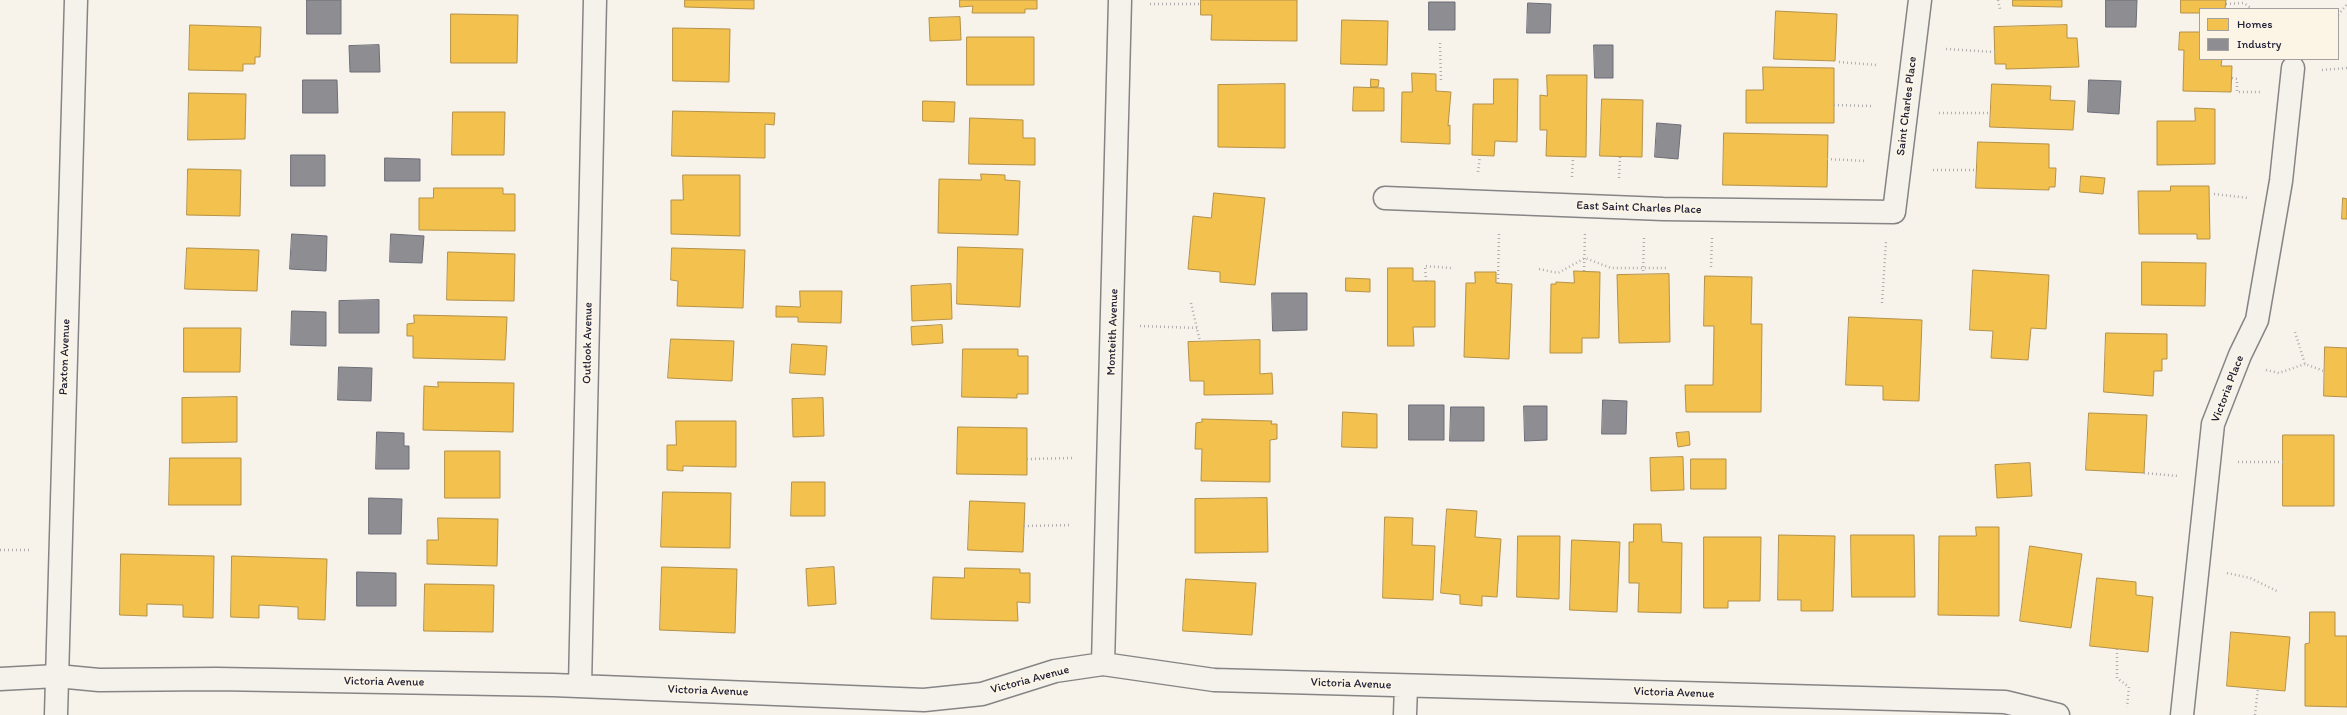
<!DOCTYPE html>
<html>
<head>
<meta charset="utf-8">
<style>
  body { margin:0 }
  #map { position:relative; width:2347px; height:715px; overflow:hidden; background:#f7f3ea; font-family:Itim,sans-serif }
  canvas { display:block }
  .legend { position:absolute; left:2199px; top:8px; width:140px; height:52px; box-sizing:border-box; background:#fcf5e5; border:1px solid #a5a1a1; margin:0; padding:5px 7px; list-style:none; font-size:12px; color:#22223b }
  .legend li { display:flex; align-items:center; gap:8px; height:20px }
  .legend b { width:20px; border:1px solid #a5a1a1 }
</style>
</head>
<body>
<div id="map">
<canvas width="2347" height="715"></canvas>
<ul class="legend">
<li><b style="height:11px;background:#f2c14e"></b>Homes</li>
<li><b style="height:11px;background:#8d8d92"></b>Industry</li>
</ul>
</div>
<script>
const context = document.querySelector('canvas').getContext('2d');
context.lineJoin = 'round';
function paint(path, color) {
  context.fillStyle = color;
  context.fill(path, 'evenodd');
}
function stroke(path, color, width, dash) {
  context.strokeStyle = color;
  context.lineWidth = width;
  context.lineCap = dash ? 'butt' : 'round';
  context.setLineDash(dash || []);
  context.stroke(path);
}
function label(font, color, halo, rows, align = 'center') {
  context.font = font + ' Itim,sans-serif';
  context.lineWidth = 4;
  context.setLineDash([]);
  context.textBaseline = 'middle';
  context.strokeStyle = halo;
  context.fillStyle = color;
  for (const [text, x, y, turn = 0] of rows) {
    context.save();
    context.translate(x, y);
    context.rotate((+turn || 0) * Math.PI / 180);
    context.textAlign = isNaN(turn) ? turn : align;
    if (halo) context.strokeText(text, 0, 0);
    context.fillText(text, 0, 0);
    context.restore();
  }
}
const homes = new Path2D(`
  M685,0H754V9L685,7Z
  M960,0H1037V9H1025V13H972L973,6L960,7Z
  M1201,0H1297V41L1211,40L1212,15H1201Z
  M2013,0H2062V7L2013,6Z
  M2181,0H2226L2225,9H2200V13H2181Z
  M1776,11L1837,14L1835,61L1774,59Z
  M451,14L518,15L517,63H451Z
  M960,17L961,40L930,41L929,18Z
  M1342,20L1388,21L1387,65L1341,64Z
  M190,25L261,27L260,57H255V64H243V71L189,70Z
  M2067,25V38H2077L2079,67L2006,69V64H1995L1994,27Z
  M673,28L730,29L729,82L673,81Z
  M2180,32H2200V59H2222L2221,66H2232L2231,92L2183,91L2184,50H2179Z
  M967,37H1034V85H967Z
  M1763,67L1834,68V123H1746V90H1763Z
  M1412,73L1436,74V91L1451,92L1448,126L1450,125V144L1401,142L1402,92H1412Z
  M1547,75H1587L1586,157L1546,156L1547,130H1540V95L1547,96Z
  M1371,79L1379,80L1378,87H1371Z
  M1494,79H1518L1517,142L1495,141L1494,156L1472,155L1473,104H1493Z
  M1285,84V148L1218,147V85Z
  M1992,84L2051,86L2050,100L2075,101L2073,130L1990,127Z
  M1354,87L1384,88V111H1353Z
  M189,93L246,94L245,139L188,140Z
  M1602,99L1643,100L1642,157L1600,156Z
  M923,101L955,102L954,122L923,121Z
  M2195,108L2215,109V164L2157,165V121H2195Z
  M673,111L775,113L774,125L765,124V158L672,156Z
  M453,112H505L504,155H452Z
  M970,118L1023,120V138H1035V165L969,164Z
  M1724,133L1828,135L1827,187L1723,185Z
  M1978,142L2049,144V168H2056L2055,187H2049V190L1976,188Z
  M188,169L241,170L240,216L187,215Z
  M981,174L1005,175V180L1020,181L1018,235L938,233L939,179L981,180Z
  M683,175H740V236L671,234V200H683Z
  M2081,176L2105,178L2103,194L2080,192Z
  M2171,186H2209L2210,239H2197V234H2139L2138,191H2170Z
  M434,188H503V194H515V231L419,230V198H433Z
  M1214,193L1265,198L1255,285L1220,282V272L1188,269L1193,216L1211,218Z
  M2343,198L2347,199V219H2342Z
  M958,247L1023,249L1020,307L957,304Z
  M187,248L259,250L257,291L185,289Z
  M672,248L745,250L743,308L677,306L678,281L671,280Z
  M448,252L515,254L514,301L447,300Z
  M2142,262L2206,263L2205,306L2142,305Z
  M1388,268H1413V281H1435V327H1413L1414,346H1388Z
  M1973,270L2049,275L2046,329L2031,328L2028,360L1991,358L1993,331L1970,330Z
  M1574,271L1600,272L1599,338H1582V353H1550L1551,284H1556V282L1574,283Z
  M1475,272H1496V283L1512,284L1509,359L1464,357L1466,283H1475Z
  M1669,274L1670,342L1619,343L1617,275Z
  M1705,276L1752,277L1751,324H1762L1761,412H1686L1685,385H1713L1714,326H1704Z
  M1346,278L1370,279V292L1346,291Z
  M951,284L952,319L912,321L911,286Z
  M800,291H842L841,323L798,322V317H776V306L800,307Z
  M414,315L507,317L505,360L413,358V336H407V324L414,323Z
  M1849,317L1922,320L1919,401L1883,400V386L1846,385Z
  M942,325L943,343L912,345L911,327Z
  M184,328H241L240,372H184Z
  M2106,333L2167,334V359H2162V371H2154L2153,396L2104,392Z
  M671,339L734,341L732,381L668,378Z
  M1260,340V374L1272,373L1273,394L1204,395V381H1190L1188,342Z
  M792,344L827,346L825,375L790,373Z
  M2325,347L2347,348V397L2324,396Z
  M963,349H1018V356H1028V394H1017V398L962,397Z
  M438,382L514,383L513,432L423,430L424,386L438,387Z
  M237,397V442L182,443V398Z
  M823,398L824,436L793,437L792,399Z
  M1343,412L1377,414V448L1342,447Z
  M2089,413L2147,415L2144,473L2086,470Z
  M1202,419L1272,421L1271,424H1277V439L1270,440V482L1201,481L1202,449H1195L1196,423L1202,422Z
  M676,421H736V467L683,466V471L667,470V445H676Z
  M958,427L1027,428V475L957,474Z
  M1689,432L1690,445L1678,447L1676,433Z
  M2283,435H2334V506H2283Z
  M445,451H500V498H445Z
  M1683,457L1684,490L1651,491L1650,458Z
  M170,458H241V505H169Z
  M1691,459H1726V489H1691Z
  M2030,463L2032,496L1997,498L1995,465Z
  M792,482H825V516H791Z
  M663,492L731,493L730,548L661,547Z
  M1267,498L1268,552L1195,553V499Z
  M970,501L1025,503L1023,552L968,550Z
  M1447,509L1477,511L1475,537L1501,539L1497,597L1482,596V606L1460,604V595L1441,593Z
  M1385,517L1413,518L1412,545L1435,546L1433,600L1383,598Z
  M438,518L498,519L497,566L427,564V540H438Z
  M1634,524H1661L1662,542L1682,543L1681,613L1638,612L1639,583H1629V542H1633Z
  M1976,527H1999V616L1938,615L1939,536H1976Z
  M1779,535L1835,536L1833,611H1801V600H1778Z
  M1851,535H1914L1915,597H1852Z
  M1518,536H1560L1559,599L1517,597Z
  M1704,537H1761L1760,601H1728V608H1704Z
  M1572,540L1620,542L1617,612L1570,610Z
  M2030,546L2082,554L2071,628L2020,621Z
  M121,554L214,556L213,618L183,617V605L147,604V616L120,615Z
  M232,556L327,559L325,620L298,619V607L259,605V618L231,617Z
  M662,567L737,569L735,633L660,630Z
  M834,567L836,604L808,606L806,569Z
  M965,568L1020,569V573H1030V603L1017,602L1018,621L931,619L933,577L964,578Z
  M2097,578L2136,582V595L2153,597L2148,652L2090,646Z
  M1186,579L1256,583L1252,635L1183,631Z
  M425,584L494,585L493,632L424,631Z
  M2310,612H2335V636H2347V707L2305,706V644L2309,643Z
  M2231,632L2290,637L2285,691L2227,686Z`);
const industry = new Path2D(`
  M307,0H341V34H307Z
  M2106,0H2137L2136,27H2106Z
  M1429,2H1455V30H1429Z
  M1528,3L1551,4L1550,33H1527Z
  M379,45L380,72H350L349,46Z
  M1594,45H1613V78H1595Z
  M303,80H337L338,113H303Z
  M2089,80L2121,81L2119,114L2088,112Z
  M1657,123L1681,125L1678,159L1655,157Z
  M291,155H325V186H291Z
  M385,158L420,159V181H385Z
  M292,234L327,236L326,271L290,269Z
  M391,234L424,236L422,263L390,262Z
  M1272,293H1307V330L1273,331Z
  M379,300V333H339V301Z
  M292,311L326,312V346L291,345Z
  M339,367L372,368L371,401L338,400Z
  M1603,400L1627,401L1626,434H1602Z
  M1409,405H1444V440H1409Z
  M1524,406H1547V440L1525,441Z
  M1451,407H1484V441H1450Z
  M377,432L404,433V446H409V469H376Z
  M369,498L402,499L401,534H369Z
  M357,572L396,573V606H357Z`);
const path = new Path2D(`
  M1998,0L2000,9
  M1150,4H1201
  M2226,4L2244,3L2252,9
  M2338,15L2347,4
  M1440,43L1441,80
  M1946,49L1995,52
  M1839,62L1877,65
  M2322,70L2347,68
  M2232,78L2237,79V92H2262
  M1834,105L1872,106
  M1939,113H1990
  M1827,159L1866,161
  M1933,170H1977
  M1478,172L1480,156
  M1572,177L1573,157
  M1619,178L1620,157
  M2214,194L2249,198
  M1711,267L1712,238
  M1539,269L1558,273L1585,258L1611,268H1666
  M1584,271L1585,234
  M1643,275L1644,237
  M1426,281L1425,266L1451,268
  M1498,283L1499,232
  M1191,303L1200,341
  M1882,303L1886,241
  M1140,326L1197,328
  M2295,332L2305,364L2324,371
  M2266,370L2279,373L2305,364
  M1027,459L1072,458
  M2238,462H2284
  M2144,473L2179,476
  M1024,526L1071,525
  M0,550H31
  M2227,573L2250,578L2277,591
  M2117,649V678L2129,687L2127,707
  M2255,715L2258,688`);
const minor = new Path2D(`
  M1385,198L1663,209L1894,212L1920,0
  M1103,664L1120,0
  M0,679L57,676L99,680L217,679L553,685L924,700L982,694L1055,671L1103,664L1214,680L2005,702L2058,715
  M580,686L595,0
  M1405,715L1406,686
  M2182,715L2213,424L2240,355L2257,320L2281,181L2293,68`);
const tertiary = new Path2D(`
  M56,715L76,0`);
const streetNames = [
  ["Saint Charles Place",1907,106,-83],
  ["East Saint Charles Place",1639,208,2],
  ["Monteith Avenue",1113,332,-88],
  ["Outlook Avenue",588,343,-89],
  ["Paxton Avenue",65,357,-88],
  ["Victoria Place",2228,389,-69],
  ["Victoria Avenue",1030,680,-15],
  ["Victoria Avenue",384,682,1],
  ["Victoria Avenue",1351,684,2],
  ["Victoria Avenue",708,691,2],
  ["Victoria Avenue",1674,693,2]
];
paint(homes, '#f2c14e');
stroke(homes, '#b49148', 1);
paint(industry, '#8d8d92');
stroke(industry, '#6d6d78', 1);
stroke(minor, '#868485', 25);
stroke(tertiary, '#868485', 25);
stroke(path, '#b0aead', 2.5, [1, 3]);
stroke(minor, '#f5f2ec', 22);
stroke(tertiary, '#f5f2ec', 22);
label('12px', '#22223b', '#fcf5e5', streetNames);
</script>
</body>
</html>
